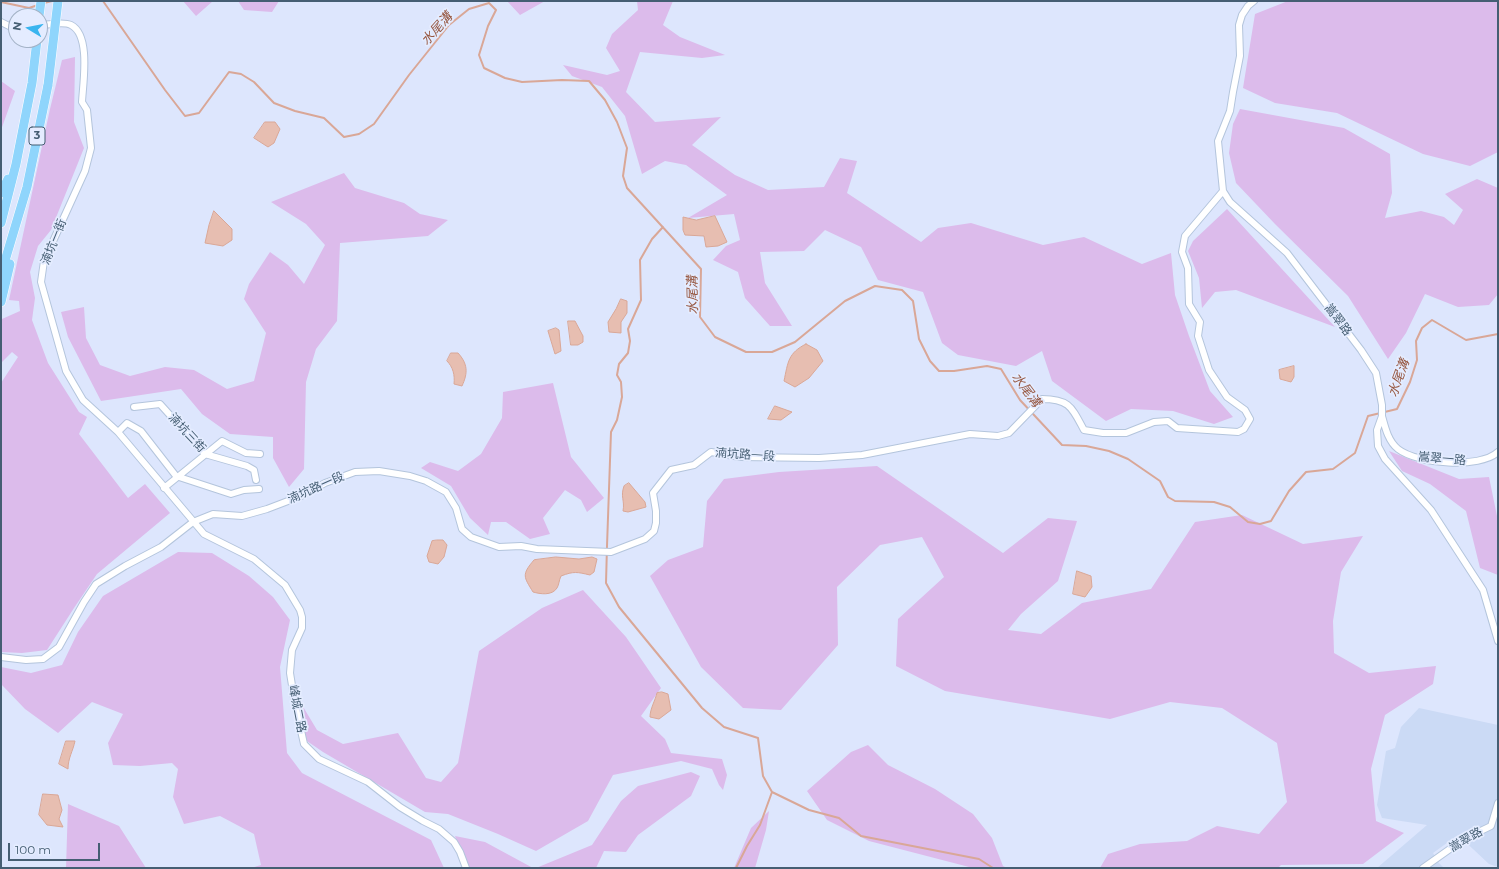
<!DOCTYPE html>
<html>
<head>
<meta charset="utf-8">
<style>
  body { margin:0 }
  #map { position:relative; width:1499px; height:869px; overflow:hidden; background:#dde6fd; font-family:Montserrat,sans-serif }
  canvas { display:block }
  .frame { position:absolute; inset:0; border:2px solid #455e73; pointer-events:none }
  .north { position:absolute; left:8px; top:8px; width:40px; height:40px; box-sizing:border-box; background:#e4ecff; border:1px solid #a4b3c7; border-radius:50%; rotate:280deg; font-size:11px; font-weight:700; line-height:16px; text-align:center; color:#455e73 }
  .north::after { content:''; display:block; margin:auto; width:14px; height:18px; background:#3ab5ef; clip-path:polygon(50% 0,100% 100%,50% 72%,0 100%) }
  .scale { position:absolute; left:8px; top:843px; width:92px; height:18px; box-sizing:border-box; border:2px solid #455e73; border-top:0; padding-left:5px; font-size:12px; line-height:14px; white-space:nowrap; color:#455e73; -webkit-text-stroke:3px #e4ecff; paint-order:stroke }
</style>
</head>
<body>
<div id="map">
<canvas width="1499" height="869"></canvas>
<div class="frame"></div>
<div class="north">N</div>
<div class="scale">100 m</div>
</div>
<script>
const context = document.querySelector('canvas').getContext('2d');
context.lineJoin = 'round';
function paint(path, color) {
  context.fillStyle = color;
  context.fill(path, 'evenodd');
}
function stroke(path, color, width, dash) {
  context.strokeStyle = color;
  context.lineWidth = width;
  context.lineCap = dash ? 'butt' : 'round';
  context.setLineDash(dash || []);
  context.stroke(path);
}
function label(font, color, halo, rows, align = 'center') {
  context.font = font + ' Montserrat,"Noto Sans TC",sans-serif';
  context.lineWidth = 3.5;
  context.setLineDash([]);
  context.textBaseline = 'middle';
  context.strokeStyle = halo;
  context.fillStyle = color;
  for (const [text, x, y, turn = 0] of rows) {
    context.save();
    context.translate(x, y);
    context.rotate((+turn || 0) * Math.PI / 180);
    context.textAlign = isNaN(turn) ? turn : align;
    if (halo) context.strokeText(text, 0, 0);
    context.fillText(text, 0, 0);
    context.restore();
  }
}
const residential = new Path2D(`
  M1419,708L1498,725V867L1489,864L1458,835L1433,853L1439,863L1444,868H1377L1427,825L1382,818L1377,805L1386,751L1395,748L1401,727Z`);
const green = new Path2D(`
  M183,1H213L196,16Z
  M238,1H279L272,12L244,10Z
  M507,1H545L520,15Z
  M637,1H673L663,25L680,37L725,55L702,58L640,52L626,92L655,122L721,117L692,145L735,175L768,190L824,187L840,158L857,161L847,193L921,242L938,228L971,223L1043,245L1084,237L1142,264L1171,253L1175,295L1189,336L1210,391L1233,417L1214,424L1173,411L1131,409L1106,421L1052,381L1042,351L1016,366L958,355L942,343L923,292L878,280L861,247L825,230L804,251L760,252L765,283L792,326H770L745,298L738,272L713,260L726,246L740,240L734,214L688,218L727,195L686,165L665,161L642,174L625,116L602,87L572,76L563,65L607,75L620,71L606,48L612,34L638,10Z
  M1288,1H1498V152L1470,166L1423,154L1337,113L1275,103L1243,88L1255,14Z
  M75,57L74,122L84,148L51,230L38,246L30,272L35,298L32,320L48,363L79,412L87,417L79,434L128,498L145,484L170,513L97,574L74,608L47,650L22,653L1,652V383L18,357L12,352L1,363V321L2,319L20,311L19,301L9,300L50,109L62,60Z
  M1,81L15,91L1,130Z
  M1240,109L1344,128L1390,154L1392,193L1385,218L1421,211L1444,217L1454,225L1463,210L1445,194L1477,179L1498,188V294L1489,305L1458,307L1425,294L1406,333L1388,359L1348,296L1275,224L1236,183L1229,153L1233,124Z
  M344,173L355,188L404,203L420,214L448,220L428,236L340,243L337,321L316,349L306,382L304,469L289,487L273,458V437L230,434L202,414L181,389L101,401L68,337L61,312L84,307L86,338L100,365L130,376L165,367L194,370L227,389L254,381L266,333L244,299L249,284L270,252L288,265L304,284L325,245L306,224L271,202Z
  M1227,209L1335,327L1236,290L1215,292L1202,308L1199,278L1188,251L1193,241Z
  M553,383L571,457L604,498L587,512L581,500L565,490L543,518L550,534L530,539L506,522H491L488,535L470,518L451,486L421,468L430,462L458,471L481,454L502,418L503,392Z
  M1389,451L1459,479L1489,477L1498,521V575L1480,568L1466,511L1430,484L1402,471Z
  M877,466L1003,553L1048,518L1077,521L1058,581L1021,614L1008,630L1041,634L1082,603L1151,589L1195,522L1242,515L1303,544L1363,536L1341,572L1333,621L1334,653L1369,673L1436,666L1433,684L1385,715L1371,769L1376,821L1404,833L1363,864L1281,865L1278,868H1100L1108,854L1140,844L1187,841L1217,826L1259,834L1287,802L1277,743L1222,708L1170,702L1110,719L945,691L896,666L898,619L944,577L922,537L880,545L837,587L838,645L781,710L743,708L701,667L650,576L668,560L703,547L707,501L724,479L779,472Z
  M178,552L212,553L249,576L273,597L290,620L280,667L287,753L302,773L431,840L444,868H251L261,865L254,834L220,816L184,824L173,797L178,769L172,763L140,766L113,765L108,743L123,714L92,702L58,733L25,709L1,684V667L31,673L62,665L78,632L103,596Z
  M583,590L626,637L661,688L641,716L665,739L671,753L722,759L727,775L723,790L719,785L712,769L681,761L613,775L588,821L536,851L498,834L448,814L425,812L323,752L304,739L299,700L317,730L343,744L398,733L426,778L441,782L458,763L479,651L542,608Z
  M868,745L888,765L935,789L973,814L992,838L1003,866L1007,868H973L869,841L827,820L807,791L851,752Z
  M691,772L700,776L691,796L638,835L626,852L604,851L596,868H536L592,845L621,801L638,786Z
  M68,804L119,826L146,868H66Z
  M769,811L766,830L755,868H734L751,828Z
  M455,836L485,842L533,868H467Z`);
const water = new Path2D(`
  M265,122H275L280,129L274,143L268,147L254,138Z
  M214,211L232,229V240L223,246L205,243L209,225Z
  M715,216L727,242L718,246L706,247L704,236L685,235L683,230V217L696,220Z
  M621,299L627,301V313L621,322V333L609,332L608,322L616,309Z
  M568,321H575L583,336V342L578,345H571Z
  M556,328L559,330L561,351L555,354L548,331Z
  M806,344L817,350L823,361L809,378L795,387L784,381C788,362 788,353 806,344Z
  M451,353H458C468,364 468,373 462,386L454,384C455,375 453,367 447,361Z
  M1294,366V377L1291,382L1280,379L1279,370Z
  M775,406L792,412L781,420L768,419Z
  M629,483L645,502L646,507L628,512L623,511C625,500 620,497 624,486Z
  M437,540H443L447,545L444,557L438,564L429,562L427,556L432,541Z
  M556,557L579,559L592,557L597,559L594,572L590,575C577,572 574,571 561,576C559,580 559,585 557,588C552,596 540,594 533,592C524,577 521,575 534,560Z
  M1077,571L1091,576L1092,587L1085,597L1073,594Z
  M662,692L668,694L671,710L659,719L650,717C650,709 655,701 657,693Z
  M66,741H75C73,751 68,758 68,769L59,764Z
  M43,794L58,795L62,810L59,819L63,827L47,825L39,815Z`);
const stream = new Path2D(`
  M103,1L165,90L185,116L199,113L229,72L241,74L254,82L274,103L295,111L324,118L344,137L359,134L374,124L409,75L449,25L469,9L489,3L496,10L488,26L479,55L484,68L505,78L522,82L562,80L589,81L605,100L617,122L627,148L623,176L627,188L701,269L700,317L715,337L746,352H772L795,342L845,301L875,286L902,290L913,301L919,339L930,361L939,371H954L987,366L1001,369L1020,400L1062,445L1086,446L1109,451L1128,459L1160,481L1168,497L1175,501L1214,502L1230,507L1248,522L1260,524L1271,521L1289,491L1306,472L1333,469L1355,453L1368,416L1397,409L1410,382L1417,360L1416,341L1422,328L1432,320L1466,340L1498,334
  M1,2L29,8L38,5
  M44,3L52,1
  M663,227L652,239L640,260L641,300L628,329L630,341L628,353L619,364L617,375L621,382L622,397L617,420L611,432L607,546L606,583L619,607L702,708L724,727L758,738L763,776L772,792L809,810L839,818L861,836L979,859L993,868
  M736,868L747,846L760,825L772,792`);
const minor = new Path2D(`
  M1254,1L1248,6L1242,15L1239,25L1240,56L1233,92L1230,111L1218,141L1223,191L1230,202L1287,253L1361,350L1376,373L1382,405V416L1377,430L1378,446L1385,459L1431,510L1483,590L1498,641
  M1,22L11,27H16
  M40,25C49,25 63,21 71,25C91,35 83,83 82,102L87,110L91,148L85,171L44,261L41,282L66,371L83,400L118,432L204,534L254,559L285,585L300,610L302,617V628L292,650L290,673L295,704L304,744L319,759L368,782L400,807L423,821L439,829L454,842L460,852L466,868
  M134,407L160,404L205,454L247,466L254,470L256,480
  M1382,416C1385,427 1388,441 1398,449C1417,464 1480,469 1498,452
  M118,432L127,423L141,431L176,476L231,494L244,490L259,489
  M164,488L222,441L246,453L260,454
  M1,657L26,660L43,659L59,647L84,602L96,584L125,566L161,547L193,522L213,514L242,516L267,509L301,496L325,483L355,472L379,471L410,476L426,481L446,492L456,508L462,529L471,537L499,547L521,546L537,549L611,552L645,539L654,531L656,523V511L653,493L671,470L694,465L711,452L740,457L819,458L862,455L970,434L998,436L1009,433L1042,399C1070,399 1072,408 1084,430L1103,433H1126L1154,422L1168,421L1177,428L1238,432L1244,429L1250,419L1245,410L1227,397L1209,370L1198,336L1200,322L1189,304L1188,268L1182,252L1185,236L1223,191
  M1423,868L1464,839L1491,826L1498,803`);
const highway = new Path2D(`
  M39,16L41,1
  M1,193L8,179
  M1,223L16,164L32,83L37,40
  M1,274L27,187L48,85
  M1,302L10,264`);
const highwayBridge = new Path2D(`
  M48,85L58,1`);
const shields = [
  [37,136,16]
];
const shieldNames = [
  ["3",37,136]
];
const streetNames = [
  ["湳坑一街",54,242,-68],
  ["嵩翠路",1338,320,53],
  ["湳坑三街",187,433,47],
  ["湳坑路一段",745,455,4],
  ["嵩翠一路",1442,459,5],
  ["湳坑路一段",316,488,-24],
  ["峰城二路",297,709,79],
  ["嵩翠路",1466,840,-30]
];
const waterNames = [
  ["水尾溝",437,29,-48],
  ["水尾溝",693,295,-91],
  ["水尾溝",1399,378,-70],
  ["水尾溝",1026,390,53]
];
paint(residential, '#cbdaf5');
paint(green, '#dcbbeb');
paint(water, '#e7beb1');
stroke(water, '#d9a797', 1);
stroke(stream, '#d9a797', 2);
stroke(minor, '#b4c5dc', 8);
stroke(highway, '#fff', 10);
stroke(minor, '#fff', 6);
stroke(highway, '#8fd5fc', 9);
stroke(highwayBridge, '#fff', 10, []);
stroke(highwayBridge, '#8fd5fc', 9);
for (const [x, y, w] of shields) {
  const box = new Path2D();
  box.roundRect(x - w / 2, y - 9, w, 18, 3);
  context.fillStyle = '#e4ecff';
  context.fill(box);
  stroke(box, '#455e73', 1);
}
label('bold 11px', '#455e73', null, shieldNames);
label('12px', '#455e73', '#e4ecff', streetNames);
label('italic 13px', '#975842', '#e4ecff', waterNames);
</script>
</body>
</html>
